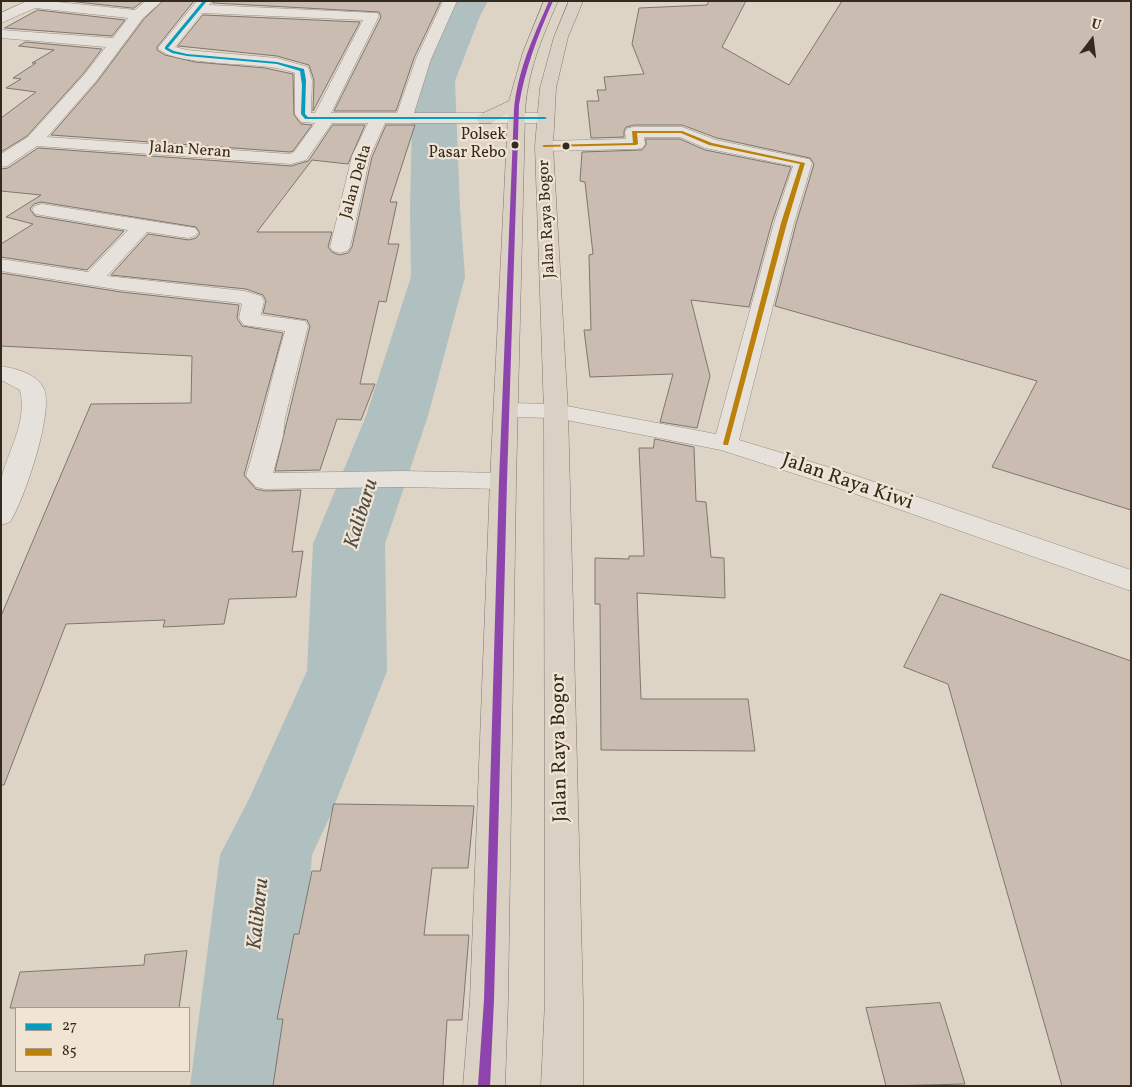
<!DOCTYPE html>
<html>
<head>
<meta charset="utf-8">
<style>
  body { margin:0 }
  #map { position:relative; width:1132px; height:1087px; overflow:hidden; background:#ded4c6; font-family:Vollkorn,serif }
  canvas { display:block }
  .frame { position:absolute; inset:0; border:2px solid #342b20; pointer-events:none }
  .legend { position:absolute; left:15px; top:1007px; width:175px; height:65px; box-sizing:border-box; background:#f1e4d3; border:1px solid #a59a8b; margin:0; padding:6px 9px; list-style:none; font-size:15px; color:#342b20 }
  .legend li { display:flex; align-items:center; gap:10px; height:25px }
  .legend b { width:25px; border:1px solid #a59a8b }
  .north { position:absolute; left:1067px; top:15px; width:50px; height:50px; -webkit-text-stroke:4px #f1e4d3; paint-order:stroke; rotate:15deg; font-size:14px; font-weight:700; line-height:20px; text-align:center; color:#342b20 }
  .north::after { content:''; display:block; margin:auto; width:18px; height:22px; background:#342b20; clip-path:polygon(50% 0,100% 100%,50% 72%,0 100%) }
</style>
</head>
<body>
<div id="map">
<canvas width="1132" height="1087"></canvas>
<div class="frame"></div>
<ul class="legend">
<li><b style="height:6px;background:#059cbd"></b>27</li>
<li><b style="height:6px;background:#bc810a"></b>85</li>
</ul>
<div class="north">U</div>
</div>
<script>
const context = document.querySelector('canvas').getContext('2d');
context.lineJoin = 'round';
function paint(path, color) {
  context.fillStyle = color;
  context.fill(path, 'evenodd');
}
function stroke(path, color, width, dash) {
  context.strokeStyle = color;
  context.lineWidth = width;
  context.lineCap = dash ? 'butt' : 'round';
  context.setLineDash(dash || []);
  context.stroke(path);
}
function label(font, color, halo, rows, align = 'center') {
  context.font = font + ' Vollkorn,serif';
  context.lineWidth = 4.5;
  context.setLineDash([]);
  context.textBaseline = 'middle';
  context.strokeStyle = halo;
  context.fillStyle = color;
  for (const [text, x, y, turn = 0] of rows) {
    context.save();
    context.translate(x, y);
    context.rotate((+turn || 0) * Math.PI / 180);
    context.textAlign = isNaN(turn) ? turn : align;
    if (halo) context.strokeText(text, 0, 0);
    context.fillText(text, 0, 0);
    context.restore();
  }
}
const river = new Path2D(`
  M452,1H488L480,16L455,81L460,208L465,277L428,416L385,544L387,671L331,814L312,855L296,1086H190L220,855L249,799L307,671L313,544L366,416L411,277L410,208L413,81L442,16Z`);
const building = new Path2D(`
  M69,1H143L134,8Z
  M163,1H194L157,47V50L165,55L195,62L265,68L293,74L294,115L301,124L312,125L293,151L290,152L51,135L97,82L144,19Z
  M214,1H441L414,58L396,111H334L381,17L379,12L213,3Z
  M709,1H746L722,47L789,85L842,1H1131V510L992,467L1037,381L775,306L796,224L814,164L810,158L717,138L682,125H634L626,127L624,131V137L591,138L587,101H599L597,90H606L604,77L644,74L632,44L639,8L707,5Z
  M38,10L125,20L112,36L5,28Z
  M203,15L360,22L313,111L314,80L309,65L277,56L178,46Z
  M26,42L102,49L83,74L27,136L1,152V118L36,92L6,88L21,79L13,78L36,63H32L54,50L19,46Z
  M333,125H365L348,164L312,160L257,232H332L328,247L332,252L339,255L348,253L352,247L372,157L386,125H415L390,202H397L388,244H399L386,302L379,301L360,384H375L361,420L337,419L320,470L275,471L310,326L307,320L263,313L266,301L263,295L246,289L111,275L148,234L189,240L196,238L200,233L196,227L41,202L34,204L30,209L35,216L124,231L87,270L1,257V244L33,224L6,217L41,195L1,191V169L8,168L38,148L291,166L308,161Z
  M646,139H680L705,150L791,167L772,222L749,307L691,300L710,376L697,428L660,422L673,374L590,377L584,330H591L589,255L593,254L585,182L580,181L582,152L642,150L646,145Z
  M1,273L121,292L239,305L237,318L242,326L283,333L244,475L256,489L265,491L301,490L292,552L303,551L296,597L229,599L224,624L163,627L165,620L66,624L4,785H1V616L91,404L191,403L192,356L1,346Z
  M655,439L694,447L696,501L706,502L711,557L724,558L725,598L637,593L641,699H748L755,751L601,750L600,604H595V558L629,559V556H644L639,448H653Z
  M941,594L1131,661V1086H1062L948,684L904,667Z
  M334,804L474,806L468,868H432L424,935H469L462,1020H447L443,1086H273L283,1019H277L294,934H299L312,871H320Z
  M187,951L179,1008H10L20,972L144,965L145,955Z
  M940,1003L965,1084L886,1086L866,1008Z`);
const minor = new Path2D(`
  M27,1H48L135,10L146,1L161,2L143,18L96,81L47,137L290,154L294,152L315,123L301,122L295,114V73C289,71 283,69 276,68C253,63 171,65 158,48L197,1H212L209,5L377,13L379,16L331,113H397L416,59L443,1H457L431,59L414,113H545L551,114L553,118L551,122L545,123H385L370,156L350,247L347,251L340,253L333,251L330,247L352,156L368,123H332L306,160L291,164L37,146L7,166L1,167V154L28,137L84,75L106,47L1,38V30L113,38L128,18L35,8L1,23V13ZM202,13L363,20L315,113H311L312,80L308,67L277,58L187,50L175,47Z
  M634,127H682L716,140L803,158L809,159L812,163L794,223L739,440L851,474L1131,570V591L833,486L721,450L556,418L507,417L498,415L495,410L498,405L507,403L556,404L716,434L774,223L793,166L705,148L680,137H644L645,144L642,148L636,149L544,151L538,150L535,146L538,142L544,141L626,139L625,132L628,128Z
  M42,204L195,228L198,232L195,236L188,238L147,232L107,276L245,291L261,296L264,301L261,315L305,321L308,326L285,418L283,436L273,473L401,471L503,473L512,475L516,481L512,487L503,489L401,487L265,489L256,487L246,476C261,428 271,379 285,331L244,325L239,318L242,304L240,303L121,290L1,271V259L88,272L128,230L35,214L32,210L35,206Z
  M1,366C16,369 37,373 44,389C54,412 24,501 10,522L1,525C1,511 0,495 1,481C7,451 28,423 20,390L1,380Z`);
const highway = new Path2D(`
  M544,1H558C542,37 526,75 525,115L516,481L508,1000L505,1086H463L470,1000L490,481L508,114L491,123H479L477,119L479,115L509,101L523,52Z
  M569,1H583L568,37L556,88L553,146L568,411L583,1001V1086H541L545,1001L544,411L535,146L540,88L554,37Z`);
const bus1 = new Path2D(`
  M203,1H207L168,48L174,51L187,54L277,62L304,69L306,80L305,114L308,117H545L547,118L545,119H305L301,114L302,85L300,71L277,64L187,56L172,53L165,49V47Z`);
const bus2 = new Path2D(`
  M632,131H682L712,143L805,163L787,223L728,445H724L723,444L781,223L800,164L709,145L681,133H637L638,144L636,145L544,147L542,146L544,145L633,143Z`);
const bus3 = new Path2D(`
  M549,1H553C538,35 525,69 519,105L507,481L494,1000L490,1086H478L484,1000L499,481L514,110C517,72 534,35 549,1Z`);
const markers = [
  [515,145,4.5,"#342b20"],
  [566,146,4.5,"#342b20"]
];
const farBusnames = [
  ["Polsek",506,136],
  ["Pasar Rebo",506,154]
];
const farStreetnames = [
  ["Jalan Neran",190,151,4],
  ["Jalan Delta",357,182,-74],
  ["Jalan Raya Bogor",548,219,-93]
];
const streetNames = [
  ["Jalan Raya Kiwi",847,483,19],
  ["Jalan Raya Bogor",561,748,-91]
];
const waterNames = [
  ["Kalibaru",363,514,-73],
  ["Kalibaru",260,914,-84]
];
paint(river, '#b0bfbf');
paint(building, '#cbbcb2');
stroke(building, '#7d766f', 1);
stroke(minor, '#958e85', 1);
stroke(highway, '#7d766f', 1);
paint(minor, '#e6e1da');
paint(highway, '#dad1c4');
paint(bus1, '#059cbd');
paint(bus2, '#bc810a');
paint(bus3, '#8e44ad');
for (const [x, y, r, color] of markers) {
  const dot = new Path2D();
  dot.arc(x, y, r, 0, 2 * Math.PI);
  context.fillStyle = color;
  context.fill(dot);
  stroke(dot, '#f1e4d3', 2);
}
label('16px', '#342b20', '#f1e4d3', farBusnames, 'right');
label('16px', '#342b20', '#f1e4d3', farStreetnames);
label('20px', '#342b20', '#f1e4d3', streetNames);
label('italic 21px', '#4e4e47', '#f1e4d3', waterNames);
</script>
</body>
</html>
